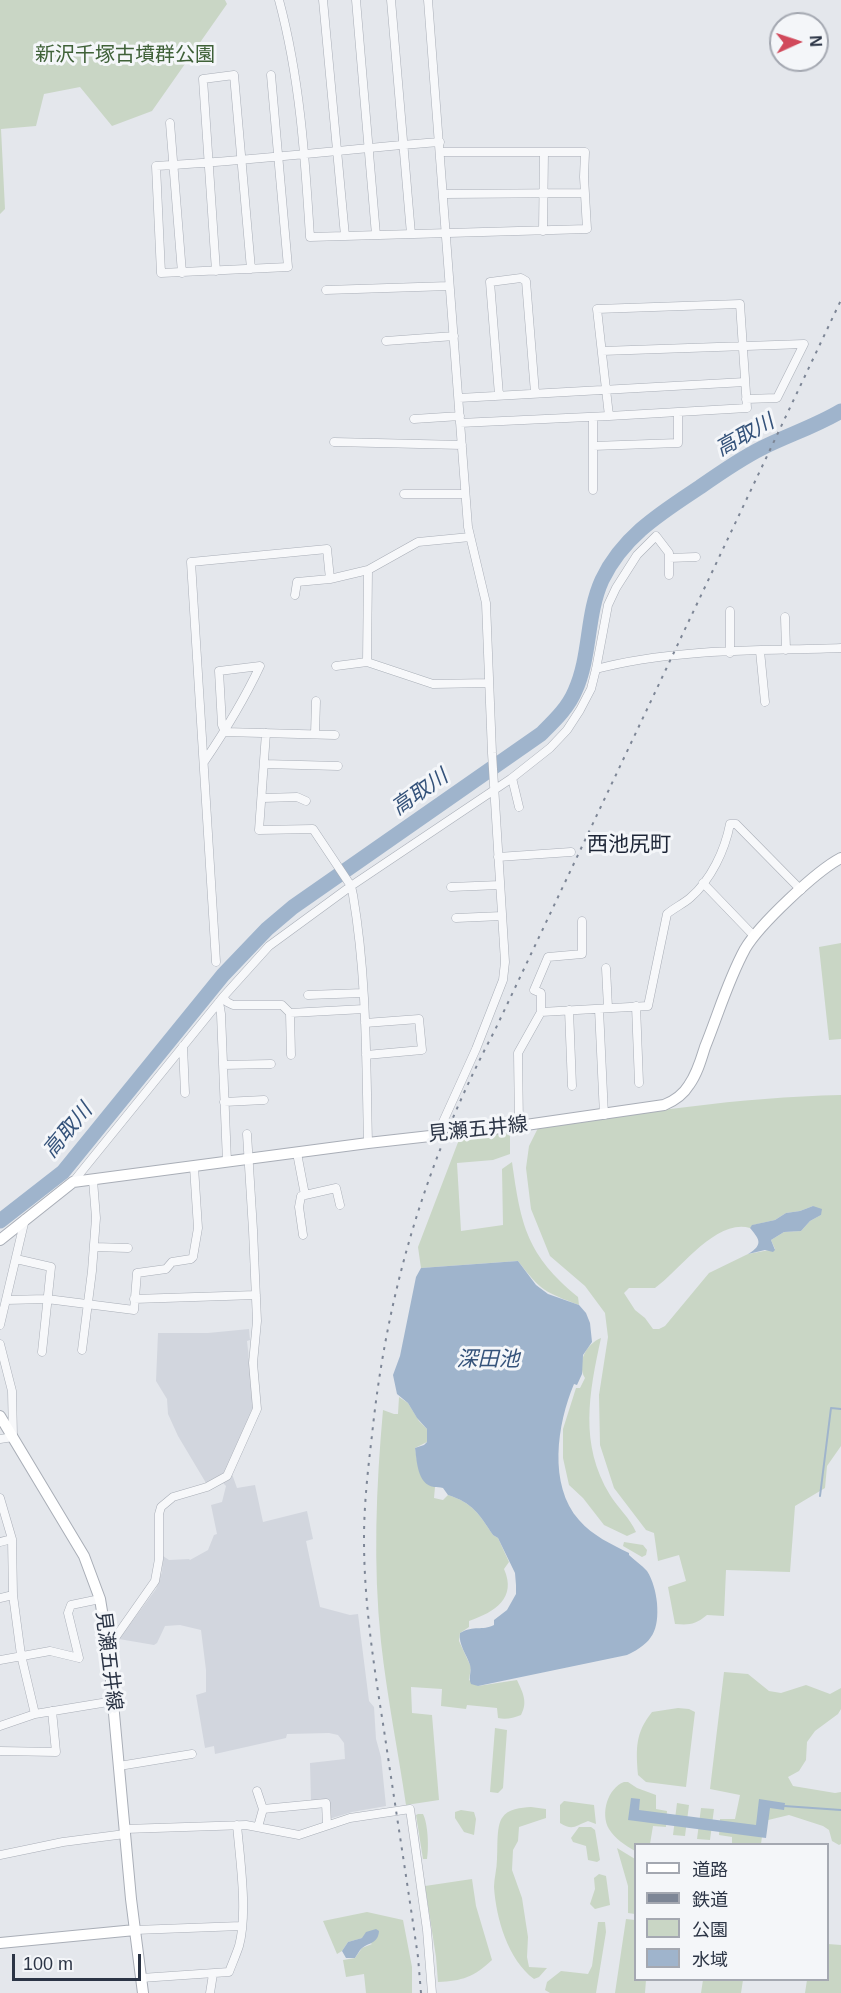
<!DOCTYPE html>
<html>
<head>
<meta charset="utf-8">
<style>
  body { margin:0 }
  #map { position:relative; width:841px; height:1993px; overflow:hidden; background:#e4e7ec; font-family:Helvetica,"Noto Sans JP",sans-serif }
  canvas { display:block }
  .legend { position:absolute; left:634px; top:1843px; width:195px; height:138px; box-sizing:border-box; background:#f4f6f9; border:2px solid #a4a8b1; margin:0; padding:8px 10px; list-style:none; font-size:18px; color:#2b3445 }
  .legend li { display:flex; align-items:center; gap:12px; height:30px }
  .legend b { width:30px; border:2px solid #a4a8b1 }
  .north { position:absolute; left:769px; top:12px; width:60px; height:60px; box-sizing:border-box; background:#f4f6f9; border:2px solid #a4a8b1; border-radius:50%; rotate:87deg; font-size:16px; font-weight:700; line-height:24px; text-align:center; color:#2b3445 }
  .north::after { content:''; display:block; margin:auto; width:21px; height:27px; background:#d1495b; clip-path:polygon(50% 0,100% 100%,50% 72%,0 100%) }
  .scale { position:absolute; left:12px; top:1954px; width:129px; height:27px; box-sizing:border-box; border:3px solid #2b3445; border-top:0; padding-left:8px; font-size:18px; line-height:21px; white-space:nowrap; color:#2b3445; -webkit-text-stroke:4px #f4f6f9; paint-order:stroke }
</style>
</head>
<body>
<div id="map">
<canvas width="841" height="1993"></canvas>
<ul class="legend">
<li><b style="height:8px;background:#fff"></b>道路</li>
<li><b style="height:8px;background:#7d8696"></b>鉄道</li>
<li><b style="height:16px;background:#c9d6c5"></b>公園</li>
<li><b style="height:16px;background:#9fb4cc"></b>水域</li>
</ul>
<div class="north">N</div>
<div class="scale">100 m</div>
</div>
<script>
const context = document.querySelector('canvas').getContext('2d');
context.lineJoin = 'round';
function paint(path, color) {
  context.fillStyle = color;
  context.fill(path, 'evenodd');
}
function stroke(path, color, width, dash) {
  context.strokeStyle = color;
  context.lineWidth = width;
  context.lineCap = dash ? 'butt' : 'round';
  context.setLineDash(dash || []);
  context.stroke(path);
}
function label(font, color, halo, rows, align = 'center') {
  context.font = font + ' Helvetica,"Noto Sans JP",sans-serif';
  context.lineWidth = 6;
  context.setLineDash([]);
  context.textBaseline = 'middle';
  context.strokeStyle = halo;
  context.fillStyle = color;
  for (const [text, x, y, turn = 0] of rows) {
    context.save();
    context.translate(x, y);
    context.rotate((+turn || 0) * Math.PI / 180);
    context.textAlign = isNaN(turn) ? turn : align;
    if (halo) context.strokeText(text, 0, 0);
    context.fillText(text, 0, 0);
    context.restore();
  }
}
const built = new Path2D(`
  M249,1329L250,1340L247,1341L254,1405L243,1434L224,1473L206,1483L178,1436L168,1414L167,1399L156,1381L158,1333H208Z
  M232,1474L237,1488L255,1485L263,1522L307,1511L313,1539L306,1541L320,1607L350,1615L358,1614L369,1701L374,1707L376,1739L381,1757L386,1806L352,1812L329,1819L328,1800L311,1801L310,1763L345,1759L344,1743L338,1735L329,1733L287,1734L286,1738L215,1754L214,1746L205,1748L196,1695L206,1692V1670L201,1630L180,1625L165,1626L157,1643L154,1645L119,1639L156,1589L162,1572L163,1556L169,1560L189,1559L190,1560L208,1550L214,1535L217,1534L211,1505L222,1502L226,1486L222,1482H226Z`);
const green = new Path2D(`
  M0,0H225L227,4L152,111L112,126L80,87L44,94L36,126L1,129L5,209L0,214Z
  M841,943V1039L829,1040L819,947Z
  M841,1095V1446L827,1466L825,1488L795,1506L790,1572L726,1570L724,1616L707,1615C695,1625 689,1625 675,1624L668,1587L686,1581L679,1555L658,1561L654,1533L646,1530L614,1488L600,1445L599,1395L608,1337L605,1313L585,1286L550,1256L531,1209L526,1168L529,1146L538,1128C639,1113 739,1097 841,1095ZM813,1206L821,1215L810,1221L801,1231L784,1232L771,1240L775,1249L748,1254L709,1273L665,1326L659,1329H653L645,1318L635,1310L624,1293L629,1288H655C680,1270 716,1218 750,1228L753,1225L775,1220L786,1213L800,1211Z
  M504,1133L510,1136V1154L493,1160L457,1163L461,1231L503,1225L502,1169L512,1162C521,1226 527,1255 578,1297L579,1305C545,1292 541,1291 518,1261L421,1268L418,1247L460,1137Z
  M601,1338C589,1393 579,1444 610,1495C618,1508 630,1518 636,1532L627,1536L604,1525L583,1498L569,1485L563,1458V1429L576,1388H580L585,1378C576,1363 586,1344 601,1338Z
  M399,1397L408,1403L419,1421L427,1429V1442L415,1448C418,1464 418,1481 435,1487L434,1498L443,1500L448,1495C473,1503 479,1514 493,1535L498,1538L509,1562L504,1569C517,1598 495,1612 469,1621V1627L460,1633L459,1641L471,1667L469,1680L478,1686L517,1680C523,1693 528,1702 521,1715C513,1718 506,1720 498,1718L497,1708L467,1705L466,1709L441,1706L442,1689L411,1687L412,1713L432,1715L439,1800L406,1805C398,1751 387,1697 381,1642C373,1565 376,1488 383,1410L394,1414H398Z
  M624,1542L643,1545L647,1550L646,1555L642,1557L623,1546Z
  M724,1672L748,1674L769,1691L781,1693L806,1685L830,1694L841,1688V1709L838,1714L815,1731L807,1742L806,1760L799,1771L788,1777L793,1786L835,1793L841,1792V1844L839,1845L832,1841L829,1830L823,1826L789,1815L764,1821L761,1844H732V1837L719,1835L720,1819H735L740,1795L710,1789Z
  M678,1708L689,1709L695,1712L686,1787L646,1782L638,1775C636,1749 635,1733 652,1712Z
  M495,1728L507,1730L503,1788L498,1793L490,1792Z
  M624,1782H628L637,1788L656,1795V1809L667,1811L666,1827L653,1826L650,1844H636L635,1851C625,1845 615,1839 609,1829C600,1813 608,1788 624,1782Z
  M564,1801L594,1805L596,1824L588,1821C575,1826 573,1831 560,1823V1805Z
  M677,1803L689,1805L685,1836L673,1835Z
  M531,1807L546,1809V1818L519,1827L518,1841L513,1850L512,1870L522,1898L528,1937L527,1957L529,1967L547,1968L539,1977L534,1979C508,1960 496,1918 494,1887C494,1878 497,1869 497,1859C498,1849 496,1827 502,1818C508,1808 521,1808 531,1807Z
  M701,1808L714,1809L710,1840L697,1839Z
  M461,1810L474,1812L476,1819L474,1835L464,1832L455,1818V1812Z
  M418,1814H423C428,1824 429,1847 427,1859H423L416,1815Z
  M579,1827H591L595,1830L600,1860L597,1862L588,1860L586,1846L573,1842L571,1838Z
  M617,1848L635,1859V1914L628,1913V1886Z
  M599,1874L606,1876L610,1905L595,1909L590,1904L595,1889L594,1878Z
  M472,1879L476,1906L492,1960C474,1977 462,1981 438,1982L436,1957L425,1886Z
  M367,1912L403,1920L412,1967V1993H366L364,1974L346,1977L343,1960L355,1958L362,1948L372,1944L362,1938L348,1942L342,1951L337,1954L323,1921Z
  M626,1919L635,1920L636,1980H646L645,1993H615Z
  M598,1922H605L606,1932L596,1993H550L545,1990L547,1982L561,1971L588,1974L592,1966Z
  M828,1944L841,1945V1993H805L807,1980H828Z
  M703,1980H743L741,1993H701Z`);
const water = new Path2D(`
  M813,1206L822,1209L821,1215L810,1221L801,1231L784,1232L771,1240L775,1250L773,1252L765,1250L748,1254C765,1244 758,1238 750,1228L752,1225L775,1220L786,1213L800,1211Z
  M518,1261L536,1285L548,1294L579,1305L586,1313L590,1323L592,1342L583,1355L582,1374L577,1385L574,1384C557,1424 548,1485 579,1520C593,1536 611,1544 629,1553V1555C634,1560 642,1565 647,1571C653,1580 656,1593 657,1603C659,1630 653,1643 627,1655L478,1686L471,1684C468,1677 472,1672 470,1665C467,1655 458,1644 460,1633C474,1625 482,1631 494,1625V1620L507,1610L516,1594V1585L515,1573L498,1538L493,1535C479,1514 473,1503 448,1495L443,1488C440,1487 437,1487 434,1487C417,1484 417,1461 415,1448L424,1445L427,1442V1429L417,1418L408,1403L397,1394L393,1375L400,1356L416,1277L421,1268Z
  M631,1798L640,1799L639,1810L756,1825L759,1799L785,1803L784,1810L770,1808L766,1838L628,1820Z
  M376,1929L379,1931C378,1944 369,1942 361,1949C359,1951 357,1955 355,1958H346L342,1951L348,1942L362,1938L366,1932Z`);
const stream = new Path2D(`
  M820,1496L831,1408L841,1409
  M784,1806L841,1810`);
const river = new Path2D(`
  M0,1221L63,1172L223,975L267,929L293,907L541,734C554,721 568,708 575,691C591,656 586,615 602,580C623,536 661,513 700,487C720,473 740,459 762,448C788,435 816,426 841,411`);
const minor = new Path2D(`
  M279,0C300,78 305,157 310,237L587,229L584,177L585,152H441
  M323,0L345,236
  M356,0L376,235
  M391,0L411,234
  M428,0L468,527L486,603L492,753L505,962L503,980L476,1049L437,1135
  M271,75L288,267L161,273L156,166C251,161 345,149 440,142
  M170,123L182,273
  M444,194L585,193
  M543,231L544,152
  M216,271L203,79L234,75L251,269
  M326,290L449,286
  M740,304L747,408L609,416L597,309Z
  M386,341L454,336
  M602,351L804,344L777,398L746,399
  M499,395L490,282L521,278L526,281L535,393
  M459,398L745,382
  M414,419L460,416
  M460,423L609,416
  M334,442L462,445
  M593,446L678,443V412
  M593,490V417
  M404,494H465
  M669,558L696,557
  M295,595L297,582L330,579L368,570L418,542L470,537
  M730,611V653
  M785,617L786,650
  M760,651L765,702
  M367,662L368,570
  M336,666L367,662L433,684L489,683
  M596,669C675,648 760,651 841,648
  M266,733L259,830L313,829L351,886L353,895C367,977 366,1060 368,1143
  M315,734L316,701
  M204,762C225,731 244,700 260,666L219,671L222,725L225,732L335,735
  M264,764L338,766
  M512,778L519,807
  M263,798L297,797L306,801
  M498,857L571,852
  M703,883L754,936
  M451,887L500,885
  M456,918L502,916
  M216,962L191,562L327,549L330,579
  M606,968L608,1008
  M308,995L363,993
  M223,997L227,1002L233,1005H282L290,1013L364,1009
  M219,1002L221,1014L227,1162
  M636,1006L639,1083
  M599,1009L604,1115
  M569,1010L572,1086
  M541,1012L648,1006L667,914C674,908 683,904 690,898C711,880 725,850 730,824H736L801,890
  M290,1013L291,1055
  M365,1023L419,1019L422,1050L366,1055
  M183,1046L185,1093
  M223,1065L271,1064
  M224,1102L264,1100
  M519,1126L518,1053L541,1012V993L534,990L548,957L582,954V921
  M297,1153L305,1195L301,1196L299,1207L303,1235
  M73,1182L223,997L269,946L351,886L512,778L550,748L567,730L580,710L591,689L596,669L608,605L616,588L637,555L656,536L669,553V575
  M305,1195L336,1188L340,1205
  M94,1247L128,1248
  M16,1259L51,1267L42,1352
  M134,1299L256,1295
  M6,1300L47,1299L134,1310L137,1273L166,1269L172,1262L191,1259L193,1257L198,1228L194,1167
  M0,1325L25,1219
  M0,1344L12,1391L13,1437L0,1439
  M82,1350L92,1271L96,1218L93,1180
  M0,1498L12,1539L13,1595L21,1655L35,1714
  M0,1542L12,1539
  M0,1598L13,1595
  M108,1648L155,1581L159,1559V1514L161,1507L173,1497L207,1487L227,1476L257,1409L253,1363L257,1321L253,1230L247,1134
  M0,1660L50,1651L79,1658L68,1613L71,1605L100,1599
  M0,1726L35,1714L114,1701
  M0,1751L56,1752L52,1711
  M119,1766L192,1754
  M257,1791L263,1809L258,1827
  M263,1809L326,1803L327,1825
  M125,1829L246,1825L299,1835L350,1818L410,1809L427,1930L432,1993
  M0,1855L63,1842L125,1834
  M135,1930L241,1926
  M141,1978L229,1972C232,1964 236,1955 239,1946C248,1913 240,1860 237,1825
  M210,1993L213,1974`);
const secondary = new Path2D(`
  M0,1240L73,1182L368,1143L519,1126L664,1105C674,1101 683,1095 689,1085C697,1074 701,1060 705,1047C718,1015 728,980 745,949C759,925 816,871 841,858
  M0,1416L84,1556L100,1599L108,1648L131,1899L143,1993
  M0,1943L135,1930`);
const rail = new Path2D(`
  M421,1993L418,1957C407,1881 395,1805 384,1730C374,1667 364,1603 364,1539C364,1504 368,1469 372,1435C387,1290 427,1158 495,1030L841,300`);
const parkNames = [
  ["新沢千塚古墳群公園",125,55]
];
const streetNames = [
  ["見瀬五井線",478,1130,-6],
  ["見瀬五井線",108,1661,83]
];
const waterNames = [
  ["高取川",745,436,-29],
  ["高取川",420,793,-35],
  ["高取川",68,1131,-50],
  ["深田池",488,1360]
];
const neighbourhoodNames = [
  ["西池尻町",629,845]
];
paint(built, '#d2d6de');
paint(green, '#c9d6c5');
paint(water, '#9fb4cc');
stroke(stream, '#9fb4cc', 2);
stroke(river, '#9fb4cc', 15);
stroke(minor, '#a9aeb7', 9);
stroke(secondary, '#a9aeb7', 12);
stroke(minor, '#f7f8fa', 8);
stroke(secondary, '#fff', 10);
stroke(rail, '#7d8696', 2, [3, 6]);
label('20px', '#3f6138', '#f4f6f9', parkNames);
label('20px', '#2b3445', '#f4f6f9', streetNames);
label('italic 21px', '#34527a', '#f4f6f9', waterNames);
label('21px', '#1d2536', '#f4f6f9', neighbourhoodNames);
</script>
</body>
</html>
